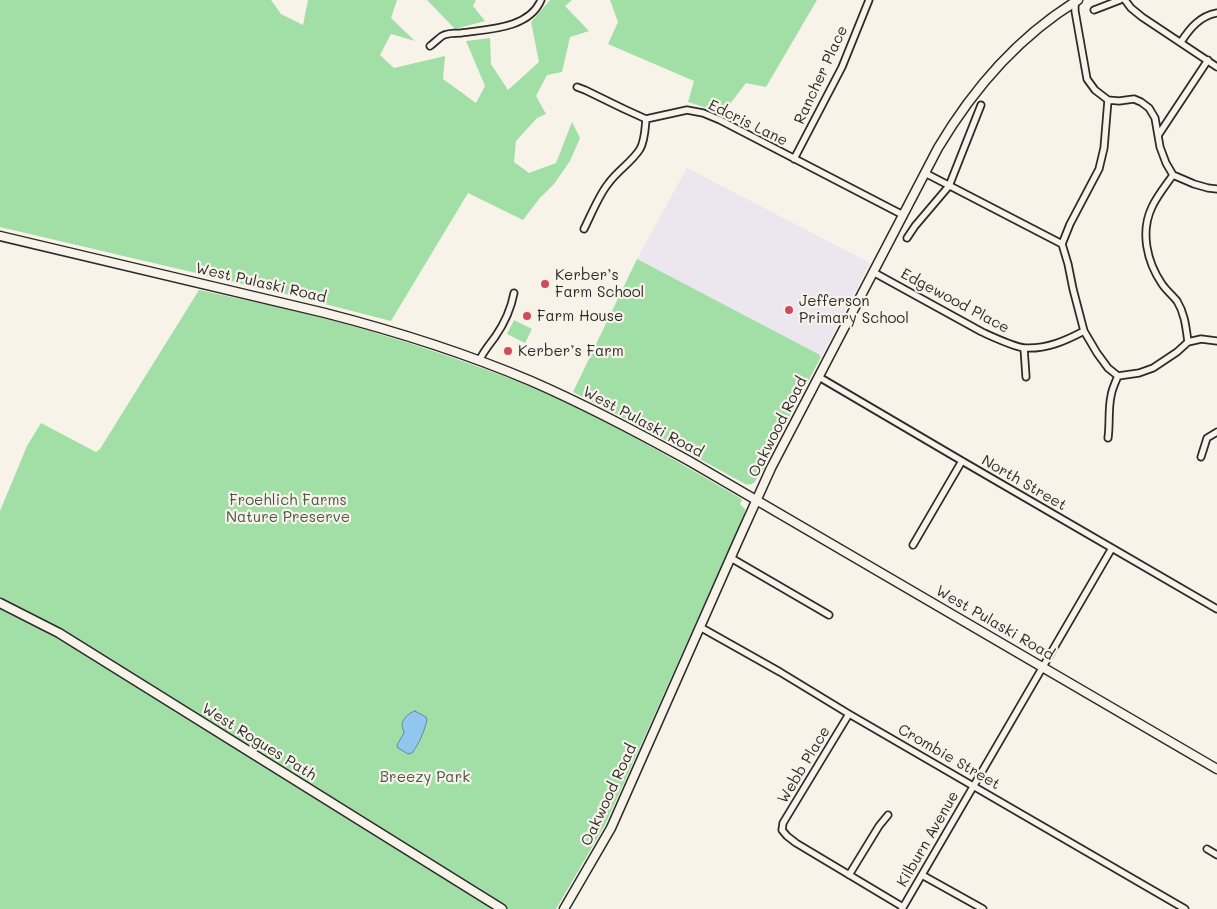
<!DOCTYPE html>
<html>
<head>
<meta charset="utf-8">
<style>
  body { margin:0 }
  canvas { display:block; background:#f7f3e8 }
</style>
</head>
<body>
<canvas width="1217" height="909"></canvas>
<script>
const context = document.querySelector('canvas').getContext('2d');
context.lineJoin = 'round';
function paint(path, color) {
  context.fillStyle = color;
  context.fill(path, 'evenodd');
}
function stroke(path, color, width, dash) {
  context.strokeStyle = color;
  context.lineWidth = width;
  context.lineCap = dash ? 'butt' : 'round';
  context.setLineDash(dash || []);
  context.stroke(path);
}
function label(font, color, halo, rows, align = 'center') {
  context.font = font + ' Mali,sans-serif';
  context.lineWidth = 4.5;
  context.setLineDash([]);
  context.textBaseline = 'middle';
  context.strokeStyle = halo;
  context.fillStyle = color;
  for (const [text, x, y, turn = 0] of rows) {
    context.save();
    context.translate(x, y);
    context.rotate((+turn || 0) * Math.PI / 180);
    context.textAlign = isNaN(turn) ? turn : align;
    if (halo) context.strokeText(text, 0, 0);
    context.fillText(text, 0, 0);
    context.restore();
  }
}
const built = new Path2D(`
  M687,168L870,263L821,358L637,259Z`);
const green = new Path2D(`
  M0,0H271L281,14L303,25L308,0H397L391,18L415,41L391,34L380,55L394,68L445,56L443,79L476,103L485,86L466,41L490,38L491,64L508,90L539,62L531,22L550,0H572L565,6L589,31L570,37L562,72L547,75L536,96L546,114L537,118L516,141L514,162L529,173L556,163L572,122L580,138L570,161L554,184L539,199L523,220L468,193L391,321L294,296L0,227Z
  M427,0H476L473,6L485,21L455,29Z
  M610,0H817L766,87L746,83L723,113L688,102L694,81L608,44L618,22Z
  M637,259L820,355L819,356L821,357L786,423L762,472H760C756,479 755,487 745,484L649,431L573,392Z
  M199,290C258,303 318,315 376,333C424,347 472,364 519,382C596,413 668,456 740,498L742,500L740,504L745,509L744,515L605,825L556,909H508L331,800L58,627L0,600V511L27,446L41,423L96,452L100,449Z
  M514,320L532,329L525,343L507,334Z
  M0,607L65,641L494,909H0Z`);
const water = new Path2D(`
  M415,711L426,717L427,720C424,732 419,744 412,753L408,754L398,748L397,745L404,733C404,730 402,728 402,725C402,719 410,712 415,711Z`);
const street = new Path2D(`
  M1075,0V11L1087,79L1095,90L1108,100L1119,101L1134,99L1141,102L1149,108L1155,118L1160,147L1166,163L1173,175L1194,184L1208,188L1217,189
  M1125,0L1131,8L1142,17L1217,67
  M1094,10L1120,0
  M1181,42C1190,28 1200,16 1217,13
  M430,46C434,43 438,39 442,36C447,33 455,33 461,33C488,29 529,29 541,0
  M577,87L585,90L624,109L646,119L687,110L703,113L720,120L903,215
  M1108,100L1104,148L1099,169L1070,224L1062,244L1068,264L1073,289L1084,331L1097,353L1108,368L1118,376
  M1159,134L1208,60
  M794,159L842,67L869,0
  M925,173L1062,244
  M1173,175C1166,185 1157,196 1152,207C1140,232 1147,262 1162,284C1166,290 1172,295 1177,301C1185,314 1186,328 1188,342
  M584,229C591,215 599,195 608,184C617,171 632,162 640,149C645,140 645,129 646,119
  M907,238L915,226L949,186L981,105
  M873,272L982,332C993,337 1014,347 1025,348C1047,349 1065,341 1084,331
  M1024,348L1026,377
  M479,361C483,352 489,345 495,337C504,324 511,309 514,293
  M1118,376L1139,373L1153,368L1177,352L1188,342L1201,339L1217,341
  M819,377L962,461L1217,609
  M1108,438C1110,424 1108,410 1111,396C1112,389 1115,383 1118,376
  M1201,457L1207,438L1217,432
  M913,545L962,461
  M731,558L829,615
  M700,627L780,672L849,714L1185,909
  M849,714L783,823L782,830L787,836L796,843L903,907
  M1207,849L1217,855
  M849,875L879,826L888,815
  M922,875L983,909
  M902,909L1112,548`);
const secondary = new Path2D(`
  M0,236L325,313C395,331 465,353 531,381C586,405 639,433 691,462L1217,769
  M0,603L59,633L502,909
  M564,909L611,828L738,541L771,468L938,148C973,89 1019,36 1078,0`);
const markers = [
  [545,284,5,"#d1495b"],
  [789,310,5,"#d1495b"],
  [527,316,5,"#d1495b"],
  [508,351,5,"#d1495b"]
];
const streetNames = [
  ["Rancher Place",821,75,-65],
  ["Edcris Lane",748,123,26],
  ["West Pulaski Road",261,283,13],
  ["Edgewood Place",955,301,28],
  ["West Pulaski Road",643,422,28],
  ["Oakwood Road",778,427,-63],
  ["North Street",1024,483,30],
  ["West Pulaski Road",995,623,30],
  ["West Rogues Path",259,742,32],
  ["Crombie Street",949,757,30],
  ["Webb Place",804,765,-59],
  ["Oakwood Road",609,795,-65],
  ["Kilburn Avenue",928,839,-60]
];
const poiNames = [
  ["Kerber’s",555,275],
  ["Farm School",555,292],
  ["Jefferson",799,301],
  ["Primary School",799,318],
  ["Farm House",537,316],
  ["Kerber’s Farm",518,351]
];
const parkNames = [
  ["Froehlich Farms",288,500],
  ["Nature Preserve",288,517],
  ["Breezy Park",425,777]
];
paint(built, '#ece6ee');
paint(green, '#a1dfa6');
paint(water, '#91c6ee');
stroke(water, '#6888a0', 1);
stroke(street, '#2b2b2b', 9);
stroke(secondary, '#2b2b2b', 11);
stroke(street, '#f7f3e8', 5.5);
stroke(secondary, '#f7f3e8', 8);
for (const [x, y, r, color] of markers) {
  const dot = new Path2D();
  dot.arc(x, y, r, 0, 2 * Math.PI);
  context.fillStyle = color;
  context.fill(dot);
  stroke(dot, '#f7f3e8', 2);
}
label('15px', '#2b2b2b', '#f7f3e8', streetNames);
label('15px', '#2b2b2b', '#f7f3e8', poiNames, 'left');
label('15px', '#48584a', '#f7f3e8', parkNames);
</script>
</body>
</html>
